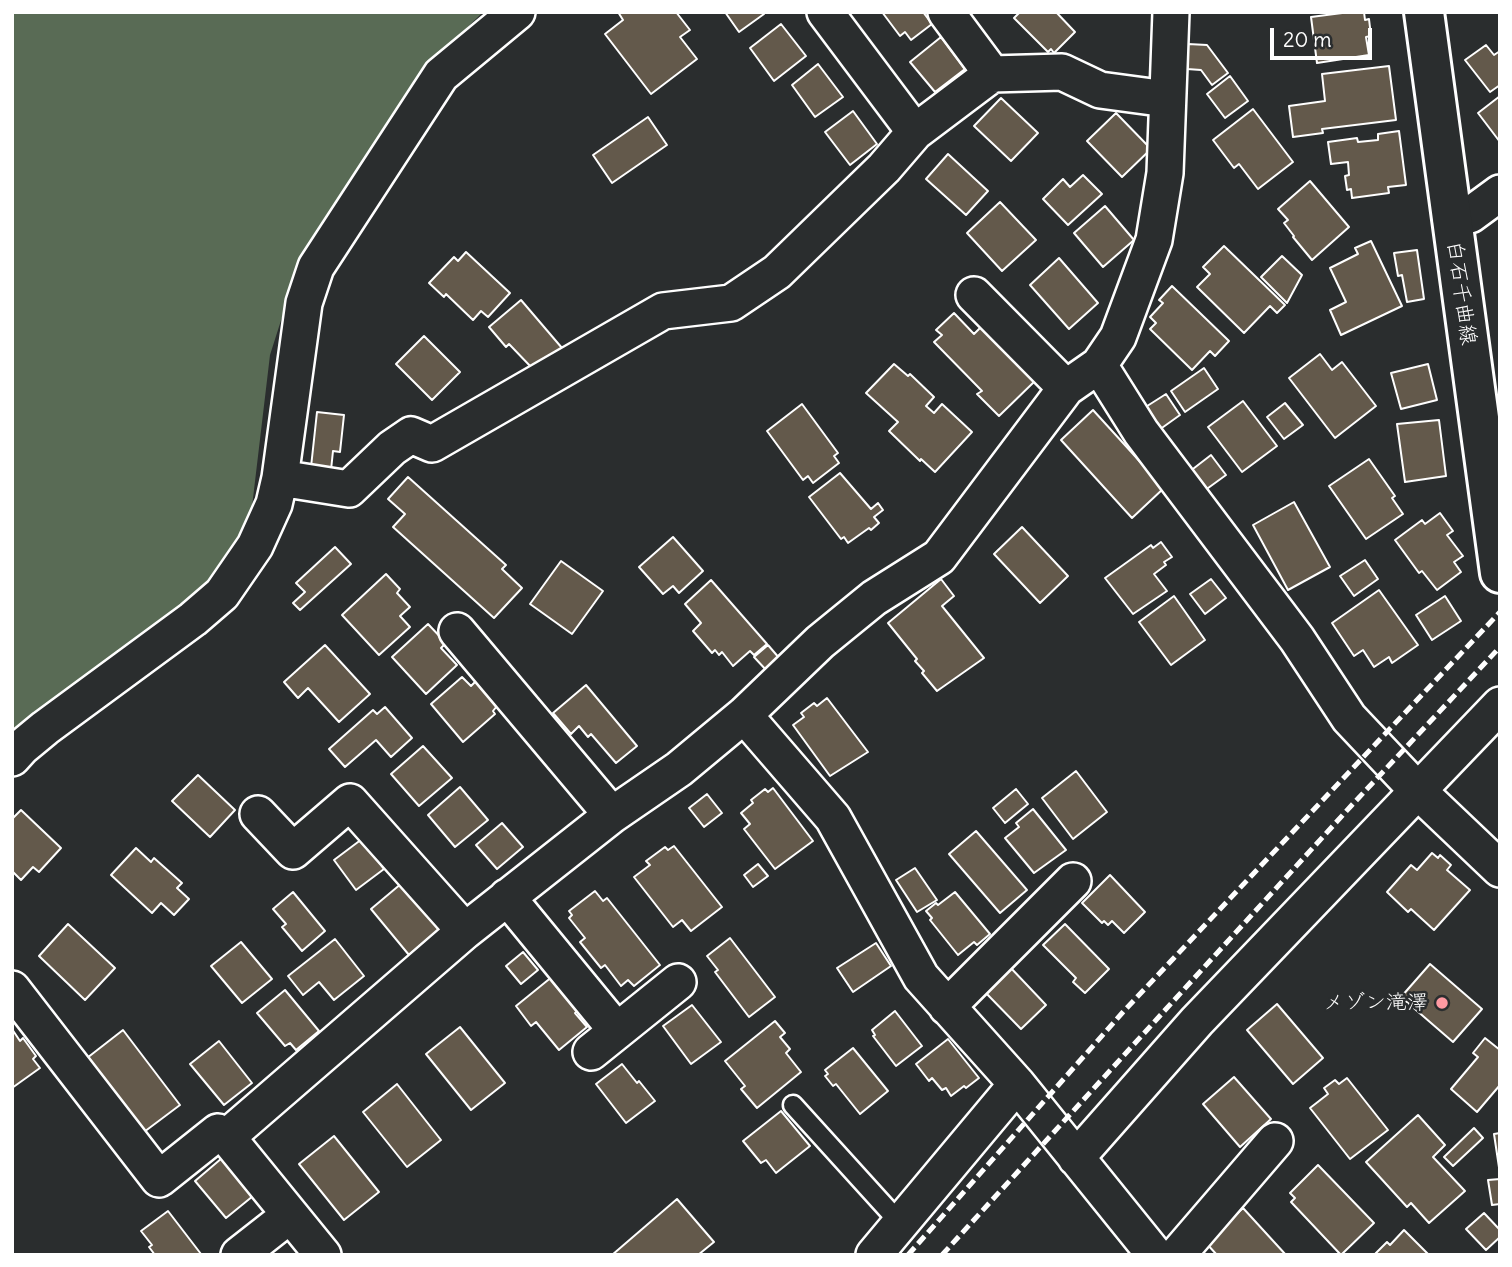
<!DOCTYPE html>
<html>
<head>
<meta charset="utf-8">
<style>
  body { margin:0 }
  #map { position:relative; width:1512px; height:1267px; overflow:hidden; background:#2a2d2e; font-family:Delius,sans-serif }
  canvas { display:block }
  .frame { position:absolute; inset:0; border:14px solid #fff; pointer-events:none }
  .scale { position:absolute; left:1270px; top:28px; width:102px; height:32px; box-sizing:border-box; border:4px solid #fff; border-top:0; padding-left:9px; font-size:21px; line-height:24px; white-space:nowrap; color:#fff; -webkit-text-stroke:5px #2a2d2e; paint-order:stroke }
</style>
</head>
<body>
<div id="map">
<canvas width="1512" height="1267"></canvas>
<div class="frame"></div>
<div class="scale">20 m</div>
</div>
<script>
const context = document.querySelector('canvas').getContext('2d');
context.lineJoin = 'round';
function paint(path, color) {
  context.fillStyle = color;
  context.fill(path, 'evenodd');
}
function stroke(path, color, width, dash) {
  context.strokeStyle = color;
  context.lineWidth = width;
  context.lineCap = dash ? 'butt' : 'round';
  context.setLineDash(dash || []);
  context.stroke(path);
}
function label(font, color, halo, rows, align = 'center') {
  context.font = font + ' Delius,"Klee One",sans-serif';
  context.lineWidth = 5;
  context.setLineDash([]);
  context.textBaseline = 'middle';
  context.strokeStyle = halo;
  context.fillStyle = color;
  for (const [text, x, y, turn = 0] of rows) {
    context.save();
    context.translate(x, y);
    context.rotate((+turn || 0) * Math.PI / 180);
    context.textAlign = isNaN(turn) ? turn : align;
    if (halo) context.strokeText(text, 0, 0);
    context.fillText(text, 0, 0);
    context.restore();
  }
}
const green = new Path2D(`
  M12,12H483L424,70L297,270L270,355L251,515L229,561L200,597L12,745Z`);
const building = new Path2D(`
  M676,12L690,30L680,37L697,59L651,94L605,34L623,20L618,12Z
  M725,12H763L764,14L739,32Z
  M882,12H923L932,24L911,40L905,32L900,36Z
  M1020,12H1056L1075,32L1054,53L1051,49L1048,52L1014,18Z
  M1350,12H1364L1365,20L1369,19L1371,36L1366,37L1369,55L1317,63L1311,17Z
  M781,24L806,56L774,81L750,48Z
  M941,37L965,69L935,92L910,62Z
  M1188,44L1207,45L1228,73L1212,85L1201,70L1187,69Z
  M1486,45L1494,55L1500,51V85L1490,92L1465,60Z
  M818,64L843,97L815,117L792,85Z
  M1389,66L1396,120L1322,129L1323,133L1293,137L1289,106L1325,101L1322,74Z
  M1230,76L1248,101L1225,118L1207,94Z
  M1500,96V142L1478,113Z
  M1001,98L1038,133L1011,161L974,126Z
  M1253,109L1293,162L1258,189L1239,164L1234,168L1213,140Z
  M853,111L877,144L850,165L825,132Z
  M1116,113L1151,149L1122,177L1087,141Z
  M648,117L667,145L612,183L593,155Z
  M1399,131L1406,185L1388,187L1389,193L1352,198L1351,189L1347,190L1345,176L1349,175L1348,162L1331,164L1328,142L1357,138L1358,142L1378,140V134Z
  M948,154L988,191L966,215L926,179Z
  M1083,175L1102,194L1068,225L1043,199L1063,179L1070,187Z
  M1310,181L1349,227L1312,260L1293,237L1294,236L1284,223L1288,220L1278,209Z
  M1000,202L1036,240L1002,271L967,233Z
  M1105,206L1134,240L1103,267L1074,233Z
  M1371,241L1402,306L1341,335L1330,310L1346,302L1330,268L1358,254L1355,248Z
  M1224,246L1285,305L1277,313L1270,306L1244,333L1197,287L1210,274L1203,267Z
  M1417,250L1424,299L1407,302L1402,275L1398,276L1394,253Z
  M466,252L510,293L488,317L481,311L473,320L446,294L444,297L429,283L454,257L458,261Z
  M1282,256L1302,275L1287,303L1261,277Z
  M1059,258L1098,303L1069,329L1030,285Z
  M1172,286L1229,341L1215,356L1210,351L1192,370L1150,329L1156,323L1150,317L1163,303L1159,300Z
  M521,300L562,348L543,364L540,361L532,368L509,344L506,347L489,327Z
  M954,313L974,334L983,325L1036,380L999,416L977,394L982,391L934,342L942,335L936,330Z
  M424,336L460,372L432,400L396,364Z
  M1320,354L1332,370L1342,362L1376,406L1335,438L1289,378Z
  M894,364L908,376L910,374L934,397L926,406L934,413L942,404L972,432L935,472L921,459L920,461L889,431L898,422L866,393Z
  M1428,364L1437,400L1401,409L1391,373Z
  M1204,368L1218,389L1185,412L1171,391Z
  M1166,394L1180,415L1159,430L1144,408Z
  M1243,401L1277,446L1242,472L1208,427Z
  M1285,403L1303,425L1284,439L1267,417Z
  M802,404L838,453L834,456L839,463L813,483L808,476L803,480L767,431Z
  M1093,410L1164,488L1132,518L1061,440Z
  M317,412L344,415L340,452L333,451L331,470L311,467Z
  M1439,420L1446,476L1405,482L1397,424Z
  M1211,455L1226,475L1204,491L1189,472Z
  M1369,459L1395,496L1392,498L1403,514L1366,539L1329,486Z
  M840,473L871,509L878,503L883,510L874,517L879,523L871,530L869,528L848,543L844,537L841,539L809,497Z
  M408,477L506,565L502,569L522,588L494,618L393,527L405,514L388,499Z
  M1294,502L1330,567L1288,590L1253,525Z
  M1440,513L1453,531L1447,535L1463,556L1454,562L1461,572L1437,590L1422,571L1419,573L1395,540L1422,520L1425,524Z
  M1022,527L1068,576L1040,603L994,554Z
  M673,537L703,571L679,593L673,586L663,594L639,567Z
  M1161,542L1172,557L1164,562L1166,565L1154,574L1167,591L1133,614L1105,578L1151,545L1153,548Z
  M335,547L351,564L300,610L293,603L305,592L296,583Z
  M1365,560L1378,579L1354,596L1340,576Z
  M561,561L603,591L572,634L530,604Z
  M386,574L400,589L397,593L410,607L400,616L410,627L379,655L342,615Z
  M941,579L954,596L942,606L984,658L937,691L922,673L924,671L915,661L917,659L888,623Z
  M1211,579L1226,598L1205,614L1190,594Z
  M711,580L767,644L754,655L750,651L733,666L722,652L719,655L715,650L712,653L693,631L701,623L685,604Z
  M1379,590L1418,645L1392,663L1389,657L1374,667L1363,650L1354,656L1332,623Z
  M1174,596L1205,640L1171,665L1139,622Z
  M1445,596L1461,621L1432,640L1416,615Z
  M428,624L446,643L441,648L457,665L426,694L392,657Z
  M325,645L370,694L339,722L308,688L298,698L284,682Z
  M768,645L780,659L767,671L754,657Z
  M462,677L471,686L476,681L497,706L493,711L495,714L463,742L431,704Z
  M586,685L637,746L616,763L591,734L588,737L579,726L571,734L553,713Z
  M827,698L868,752L830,776L793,725L804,717L801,713L814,703L817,706Z
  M385,707L412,738L391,757L376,740L345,767L329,749L373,710L377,714Z
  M423,746L452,778L419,806L391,774Z
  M1076,771L1107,812L1073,839L1042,798Z
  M198,775L235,810L210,837L172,801Z
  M460,787L488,820L455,847L428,815Z
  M773,788L813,841L775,869L744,829L750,824L741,813L753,803L751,800L765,789L768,792Z
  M1016,789L1028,804L1005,823L993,808Z
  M707,794L722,813L704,827L689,808Z
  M1033,809L1066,850L1034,873L1005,838L1019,827L1016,823Z
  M21,810L61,848L39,872L33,867L21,880L12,871V819Z
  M502,823L523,847L497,869L476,845Z
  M976,831L1027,890L1000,913L949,854Z
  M362,839L384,869L356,890L334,860Z
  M674,846L722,907L691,931L682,920L673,927L634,877L650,865L646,861L665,847L668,850Z
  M136,848L151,862L154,858L182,883L177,888L189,899L174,915L161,903L152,913L111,875Z
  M1432,853L1438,858L1440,855L1451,865L1447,870L1470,890L1434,930L1411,909L1408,912L1387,892L1411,865L1417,870Z
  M758,864L768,876L753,887L744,875Z
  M915,868L937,900L917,912L896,880Z
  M1110,875L1145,912L1124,933L1112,921L1108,925L1104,921L1102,923L1082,903Z
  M402,883L440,929L409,955L371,909Z
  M595,891L603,901L607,898L660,965L634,986L628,980L621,986L605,965L601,968L580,942L585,938L569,918L572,915L569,911Z
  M293,892L325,931L302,951L282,927L286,924L273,909Z
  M955,892L990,934L977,945L974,942L958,955L930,920L932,918L926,911L936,903L938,905Z
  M68,924L115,968L85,1000L39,956Z
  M1065,924L1109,969L1085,993L1073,982L1076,978L1043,945Z
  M730,938L775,997L749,1017L715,972L718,970L707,956Z
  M335,939L364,976L334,1000L319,982L303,995L288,976Z
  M241,942L272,979L242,1003L211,966Z
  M876,943L891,966L853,992L837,968Z
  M523,952L538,970L521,984L506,966Z
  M1430,964L1482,1009L1453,1042L1401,997Z
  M1009,966L1046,1005L1021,1029L983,990Z
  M553,976L580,1009L575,1013L587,1027L559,1050L536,1022L531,1026L516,1006Z
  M285,990L319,1031L296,1050L290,1043L285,1046L257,1013Z
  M1277,1004L1323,1058L1293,1084L1247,1030Z
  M692,1005L721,1042L691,1064L663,1026Z
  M895,1011L922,1046L896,1066L873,1036L875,1035L872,1030Z
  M775,1021L785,1033L780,1037L790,1049L786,1053L801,1072L757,1108L741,1089L745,1086L725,1061Z
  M460,1027L505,1083L471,1110L426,1054Z
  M12,1029L20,1041L23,1038L36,1056L33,1059L40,1068L12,1088Z
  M123,1030L180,1105L144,1132L87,1058Z
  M1485,1038L1500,1050V1085L1477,1112L1451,1089L1478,1057L1473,1053Z
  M948,1039L979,1078L966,1088L964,1086L951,1096L946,1088L942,1090L932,1078L929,1081L916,1064Z
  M219,1041L252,1083L224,1105L190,1064Z
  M853,1048L888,1091L860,1114L836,1084L833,1086L825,1076L828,1074L825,1070Z
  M622,1064L637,1083L639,1081L655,1101L626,1123L596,1084Z
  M1234,1077L1271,1119L1240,1147L1203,1104Z
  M1347,1078L1388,1130L1350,1159L1310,1108L1328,1094L1324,1088L1335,1080L1339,1084Z
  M397,1084L441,1140L407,1167L363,1112Z
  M781,1111L810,1146L776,1173L766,1160L761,1163L743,1141Z
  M1418,1115L1445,1145L1433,1157L1465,1191L1429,1223L1411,1203L1407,1207L1366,1162Z
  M1474,1128L1483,1138L1453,1166L1444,1157Z
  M1500,1133V1174L1494,1134Z
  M334,1136L379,1192L344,1220L299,1164Z
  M222,1158L253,1196L226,1218L195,1181Z
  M1318,1165L1374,1223L1341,1255L1291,1202L1295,1198L1290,1193Z
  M1500,1179V1204L1492,1205L1488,1180Z
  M677,1199L714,1242L698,1255H612Z
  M1243,1208L1286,1255H1217L1206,1243Z
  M168,1211L201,1254L200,1255H155L149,1247L152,1245L141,1231Z
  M1484,1213L1500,1230V1237L1486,1250L1466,1229Z
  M1404,1230L1429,1255H1374L1387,1242L1390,1245Z`);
const service = new Path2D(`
  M793,1105L900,1223`);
const minor = new Path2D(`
  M825,12L915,132
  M946,12L992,74
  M1451,219L1470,215L1500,193
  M974,295L1066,388
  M1099,365L1141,432L1297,639L1349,718L1417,790L1500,869
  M280,478L349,489L392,448L411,435L432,444L663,311L731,303L777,272L884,168L915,132L992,74L1062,72L1100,90L1167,99
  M457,631L612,815
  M744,715L833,818L921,977L1017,1084L1155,1255
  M12,758L22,747L45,728L193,619L222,594L255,546L274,504L280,478L304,303L316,267L441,75L517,12
  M258,814L293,851L350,802L465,931
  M507,897L617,1031
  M12,989L159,1179L218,1132L227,1137L323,1255
  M947,1007L1073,881
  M591,1052L678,982
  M227,1137L465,931L612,815L679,769L744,715L820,642L874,598L939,557L1066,388L1099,365L1118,337L1154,240L1165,173L1171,12
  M1076,1158L1197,1021L1500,705
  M239,1255L290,1215
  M874,1255L1017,1084
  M1177,1255L1275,1141`);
const secondary = new Path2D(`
  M1424,12L1500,573`);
const rail = new Path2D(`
  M908,1255L1123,1012L1500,612
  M942,1255L1351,806L1500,647`);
const markers = [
  [1442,1003,7,"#ff9aa2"]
];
const streetNames = [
  ["白石千曲線",1461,293,82]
];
const poiNames = [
  ["メゾン滝澤",1428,1003]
];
paint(green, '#596b55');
paint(building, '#63594b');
stroke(building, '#fff', 2);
stroke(service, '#fff', 23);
stroke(minor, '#fff', 40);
stroke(secondary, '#fff', 44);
stroke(service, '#2a2d2e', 18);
stroke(minor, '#2a2d2e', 35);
stroke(secondary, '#2a2d2e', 38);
stroke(rail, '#fff', 5, [10, 5]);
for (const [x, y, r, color] of markers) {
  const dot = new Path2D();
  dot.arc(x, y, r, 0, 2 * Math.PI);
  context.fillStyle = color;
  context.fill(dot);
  stroke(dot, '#2a2d2e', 2.5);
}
label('21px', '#fff', '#2a2d2e', streetNames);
label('21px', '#fff', '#2a2d2e', poiNames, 'right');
</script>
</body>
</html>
